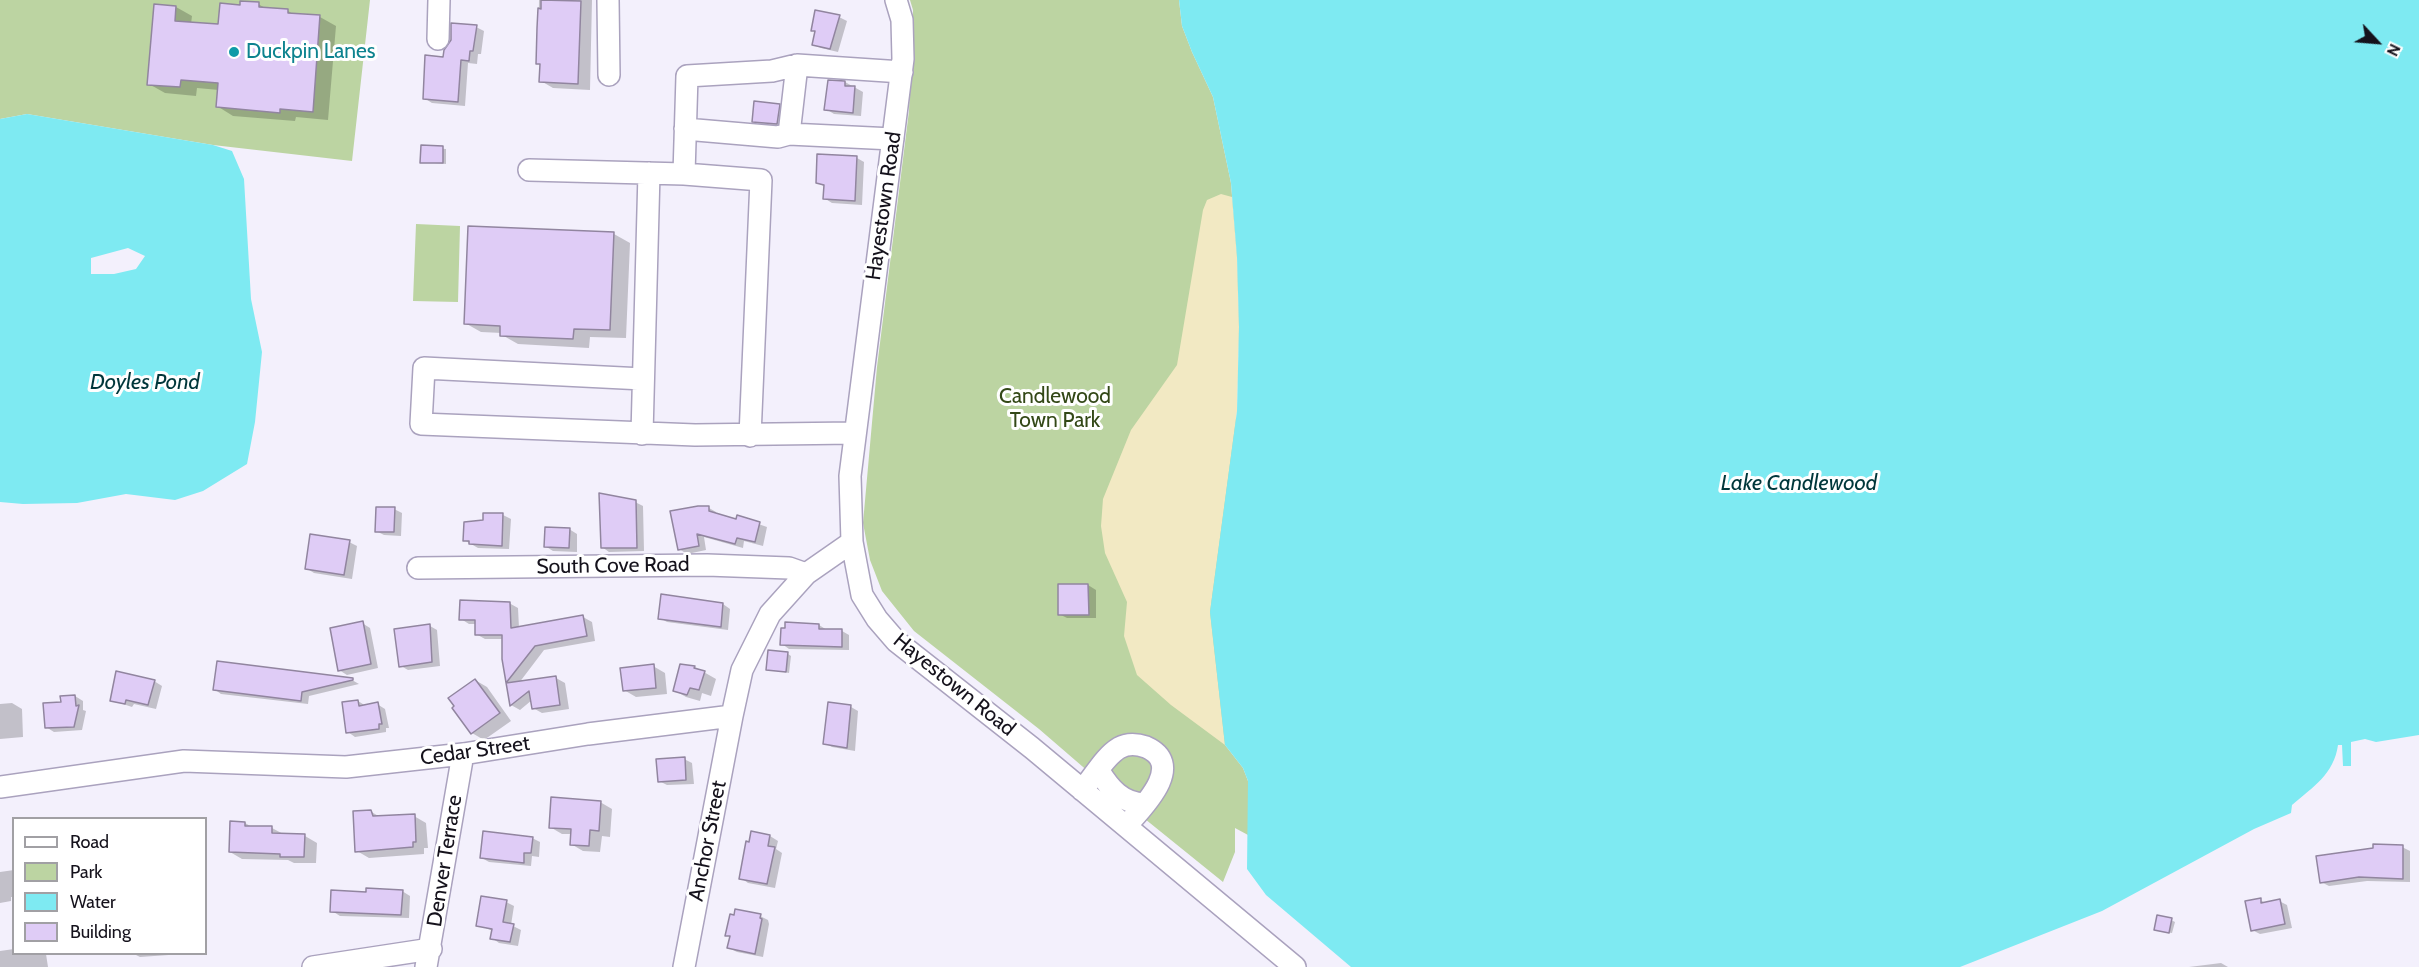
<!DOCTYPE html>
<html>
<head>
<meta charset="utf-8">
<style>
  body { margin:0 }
  #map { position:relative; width:2419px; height:967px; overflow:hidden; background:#f3f0fc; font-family:Cabin,sans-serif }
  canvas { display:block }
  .legend { position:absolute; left:12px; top:817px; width:195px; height:138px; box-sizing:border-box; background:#fff; border:2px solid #a1a0a4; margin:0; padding:8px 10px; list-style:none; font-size:18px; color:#15121c }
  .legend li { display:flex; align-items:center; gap:12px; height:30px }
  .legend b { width:30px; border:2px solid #a1a0a4 }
  .north { position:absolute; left:2347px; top:12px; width:60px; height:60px; -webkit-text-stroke:4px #fff; paint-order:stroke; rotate:116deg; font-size:16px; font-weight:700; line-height:24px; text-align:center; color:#15121c }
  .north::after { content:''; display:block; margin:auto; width:21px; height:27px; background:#15121c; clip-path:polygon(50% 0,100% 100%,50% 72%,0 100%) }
</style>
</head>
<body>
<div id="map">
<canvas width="2419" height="967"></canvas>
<ul class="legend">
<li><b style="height:8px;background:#fff"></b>Road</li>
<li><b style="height:16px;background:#bcd4a2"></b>Park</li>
<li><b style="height:16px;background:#7eeaf2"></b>Water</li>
<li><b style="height:16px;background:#dfccf6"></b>Building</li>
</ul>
<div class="north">N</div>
</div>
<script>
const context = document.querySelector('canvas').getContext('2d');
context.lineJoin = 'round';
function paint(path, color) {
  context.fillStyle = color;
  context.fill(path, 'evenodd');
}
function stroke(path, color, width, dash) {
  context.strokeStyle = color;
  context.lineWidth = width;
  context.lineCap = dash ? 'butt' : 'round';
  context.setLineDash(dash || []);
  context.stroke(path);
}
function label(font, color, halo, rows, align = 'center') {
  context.font = font + ' Cabin,sans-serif';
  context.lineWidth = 6;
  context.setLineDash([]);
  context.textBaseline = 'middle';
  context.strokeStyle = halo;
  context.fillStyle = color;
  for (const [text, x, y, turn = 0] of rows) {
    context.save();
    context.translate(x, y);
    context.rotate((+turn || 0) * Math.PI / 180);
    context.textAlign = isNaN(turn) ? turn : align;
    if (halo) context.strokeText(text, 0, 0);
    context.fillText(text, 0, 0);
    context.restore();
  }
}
const green = new Path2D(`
  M0,0H370L352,161L213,145L27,114L0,119Z
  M910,0H1179L1182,26L1192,52L1213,97L1231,183L1237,257L1239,327L1225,745L1243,768L1248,781V835L1235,828V852L1223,882L1119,798L1039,729L914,631L882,591L870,560L863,523L877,367L909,111L913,10Z
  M416,224L460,226L458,302L413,301Z`);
const sand = new Path2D(`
  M1221,194L1232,197L1237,257L1239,327L1237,411L1210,612L1225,745L1171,705L1137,675L1124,636L1127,602L1105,553L1101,526L1103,499L1131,430L1177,365L1203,210L1207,200Z`);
const water = new Path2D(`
  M1179,0H2419V735L2376,742L2365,739L2351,742V766H2343L2342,745H2338C2334,774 2313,787 2292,805L2291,813L2254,829L2102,911L1960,967H1351L1266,895L1247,869L1248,781L1243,768L1225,745L1210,612L1237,411L1239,327L1237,257L1231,183L1213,97L1192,52L1182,26Z
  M27,114L213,145L232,151L244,179L251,299L262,352L255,422L247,464L203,491L175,500L126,494L77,503L23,504L0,502V119ZM128,248L145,256L136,269L114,274H91V258Z`);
const shadow = new Path2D(`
  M539,0H592L590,90L553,88L541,81L542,65L538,63Z
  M258,4L267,9L288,11L295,15L320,17L336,26L328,120L296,117L295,121L233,116L217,106L219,90L197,88L196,96L165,93L149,84L176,7L192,16L191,24L219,26L241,7Z
  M839,17L847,21L838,52L821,48L813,44L816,32L812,30Z
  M476,27L484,31L481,54H478L477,64L468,63L465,106L432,103L424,98L445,58Z
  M829,81L845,82L863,92L861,116L834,114L826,109Z
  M779,105L787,110L785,127L762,126L754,121Z
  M422,147L446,149V164L422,162Z
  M857,158L864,162L862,205L832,203L824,198L825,187L817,182Z
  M614,234L630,243L626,338L590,337L589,348L518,344L502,335V333L481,332L465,323Z
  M635,502L643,506L644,551L609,552L602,547Z
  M709,508L716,512V514L737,521L738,517L767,527L763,546L744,541L743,548L704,537L706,550L687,554L679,549Z
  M394,509L402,513L401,536L384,535L376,531Z
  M485,514L503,515L511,519L509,549L478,548L464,540L485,521Z
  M569,529L577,534V552L553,551L545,546Z
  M349,542L357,546L352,579L314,573L306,568Z
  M1088,585L1096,590V618H1067L1059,614Z
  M509,603L518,608L519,628L583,617L592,622L595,641L544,650L519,683L556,678L565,683L569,709L542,713L533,708L532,700L520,710L511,705L503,659L504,639H485L476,634L477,624H469L461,619Z
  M723,604L730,609L728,630L667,622L660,618Z
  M362,623L370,628L378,668L347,675L339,670Z
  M819,625L827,630L842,631L849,635V650L789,649L782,644Z
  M430,626L437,630L440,666L408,670L401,666Z
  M788,654L791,656L789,673L768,669Z
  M653,666L665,673L667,694L636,697L624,690Z
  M681,666L695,667L716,679L711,696L702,693L700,701L686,697L674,690Z
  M352,680L359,684L309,696L308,704L221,694L214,689Z
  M475,680L487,687L511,721L484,740L472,733L454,708Z
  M154,681L162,686L156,709L134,704L132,707L111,700Z
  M75,696L83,701V710L86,711L82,730L54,732L46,727L62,703Z
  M358,701L366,706L377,704L385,709L389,728H386V732L355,737L348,732Z
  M12,703L22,709L23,737L0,739V704Z
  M851,707L858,711L855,751L832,747L824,743Z
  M684,759L692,763L694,784L667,785L659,781Z
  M600,802L612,809L610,837L602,836L600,852L583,851L571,844L572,834H562L550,827Z
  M370,811L380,817L414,816L426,823L428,848H424V854L369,858L357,851Z
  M245,823L252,827L272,828L285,835L305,836L317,843L316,863H294L288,860L242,859L230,852Z
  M753,833L770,836L778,841L776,849L782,853L775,888L748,883L741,878Z
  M532,838L540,842L539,857L532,856L531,866L489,862L482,858Z
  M2402,847L2410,851V882L2367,881L2329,886L2321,882Z
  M14,870V897H11V901L0,903V872Z
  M402,891L410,896L409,918L340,916L332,911L368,893Z
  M2260,900L2266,903L2279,901L2287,905L2292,928L2260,934L2252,930Z
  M506,902L514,906L511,925L521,930L518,946L499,943L492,938L493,931L478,925Z
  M760,916L768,920L769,924L763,957L737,952L729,948L731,937L727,935Z
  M2171,920L2175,922L2172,933L2159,931Z
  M14,949V954H46L48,967H0V951Z
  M134,954H183L140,957Z
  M2221,963L2228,967H2189Z`);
const building = new Path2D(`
  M541,0L581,1L578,84L539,82L540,64H536L537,28L538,8L541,9Z
  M240,1L259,2V7L288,9V13L320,15L313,112L280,109V113L216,107L218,83L181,80L180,87L147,85L154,4L176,6L175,21L218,24L220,3L240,5Z
  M815,10L840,15L830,49L812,45L815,31H811Z
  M451,23L477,25L473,51H470L469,61L461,60L458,102L423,99L425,55L443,57L444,50L451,40Z
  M828,80L845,81V86H855L853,113L824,110Z
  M754,101L780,104L777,124L752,122Z
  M421,145L443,146V163H420Z
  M817,154L857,156L855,201L823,199L824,185L816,183Z
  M468,226L614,232L610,330L574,329L573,339L500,336V326L464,324Z
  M599,493L636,500L637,548H601Z
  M698,506H709V511L736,519L737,515L760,522L755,542L737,538L735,544L697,534L699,546L678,550L670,511Z
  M376,507H395L394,532H375Z
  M483,513H503L502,546L469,544V541H463L464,522L483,520Z
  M545,527L570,528L569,548L544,547Z
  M310,534L350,540L344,575L305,569Z
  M1058,584H1088L1089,615H1058Z
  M661,594L723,603L721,627L658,619Z
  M460,600L510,602L511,628L583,615L587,636L535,646L506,683L556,676L560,705L532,709L529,691L510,706L502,659V635H475V620H459Z
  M363,621L371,664L338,671L330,628Z
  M785,622L819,624V629H842V647L780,645L781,628H785Z
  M430,624L432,662L399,667L394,629Z
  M768,650L788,652L786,672L766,670Z
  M217,661L353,678V680L302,692L301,701L213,690Z
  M654,664L656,688L623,691L620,668Z
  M680,664L695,666L694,668L705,671L699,690L690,688L687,695L673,691Z
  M116,671L155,680L148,705L126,700L125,704L110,701Z
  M475,679L500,713L471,734L452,708L454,706L448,698Z
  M75,695L76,706L79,705L74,727L45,728L43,703L61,702L60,696Z
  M358,700L359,706L378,702L382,724H379V729L346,733L342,702Z
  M828,702L851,705L847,748L823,744Z
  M685,757L686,780L658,782L656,759Z
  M551,797L601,801L599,831L590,830L589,846L570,845L571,829L549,828Z
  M371,810L373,816L415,814L416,842H413V847L355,852L353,811Z
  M230,821L245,822V826H272V833L305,834L304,857H280V854L229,852Z
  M483,831L533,837L531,853H524V863L480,858Z
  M751,831L770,835L768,846L775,847L767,884L739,879L746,841L749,842Z
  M2373,844L2403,845V879L2359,877L2320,883L2316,856L2373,848Z
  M366,888L403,890L401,915L330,912L331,890L366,892Z
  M481,896L507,900L503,922L514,924L510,942L490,939L492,929L476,926Z
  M2261,898V903L2280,899L2285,924L2251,931L2245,901Z
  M735,909L761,914L760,918L762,919L755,954L727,948L730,936H725L730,914L734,915Z
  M2157,915L2172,918L2169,933L2154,930Z`);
const minor = new Path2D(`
  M608,0L609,75
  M896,0L902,20L903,59L850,476L852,542L862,595L877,619L896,641L1032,748L1295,967
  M438,39L439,0
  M685,129L778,137L789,134
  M893,139L789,134L797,65L902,72
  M529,170L684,174L761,180L750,436
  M684,174L687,76L772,71L797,65
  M643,379L424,368L421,424L695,435L854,433
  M642,434L649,173
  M418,568L707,565L789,568L806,574
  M1099,771C1110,789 1122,803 1144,804
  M0,787L184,761L346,767L463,754L588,734L732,716L742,670L770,614L806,574L852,542
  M1082,790C1094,777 1104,757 1119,748C1128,743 1137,744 1146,747C1187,765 1141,809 1126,826
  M313,967L431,949
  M426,967L463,754
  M684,967L732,716`);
const markers = [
  [234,52,6,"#0f9aa8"]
];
const cultureNames = [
  ["Duckpin Lanes",246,52]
];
const streetNames = [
  ["Hayestown Road",884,206,-82],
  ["South Cove Road",613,566,-1],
  ["Hayestown Road",954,685,39],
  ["Cedar Street",475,751,-8],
  ["Anchor Street",708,841,-79],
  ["Denver Terrace",445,861,-81]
];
const parkNames = [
  ["Candlewood",1055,397],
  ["Town Park",1055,421]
];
const waterNames = [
  ["Doyles Pond",145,383],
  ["Lake Candlewood",1799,484]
];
paint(green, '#bcd4a2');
paint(sand, '#f2e9c3');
paint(water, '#7eeaf2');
paint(shadow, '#0003');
paint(building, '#dfccf6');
stroke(building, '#91859f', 1.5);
stroke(minor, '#aaa2be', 24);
stroke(minor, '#fff', 21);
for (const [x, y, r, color] of markers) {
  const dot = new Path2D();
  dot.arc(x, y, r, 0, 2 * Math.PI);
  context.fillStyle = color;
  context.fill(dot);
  stroke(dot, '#fff', 2);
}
label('21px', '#0d838f', '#fff', cultureNames, 'left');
label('21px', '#15121c', '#fff', streetNames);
label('21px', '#334817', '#fff', parkNames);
label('italic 22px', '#00373b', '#fff', waterNames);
</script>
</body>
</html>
